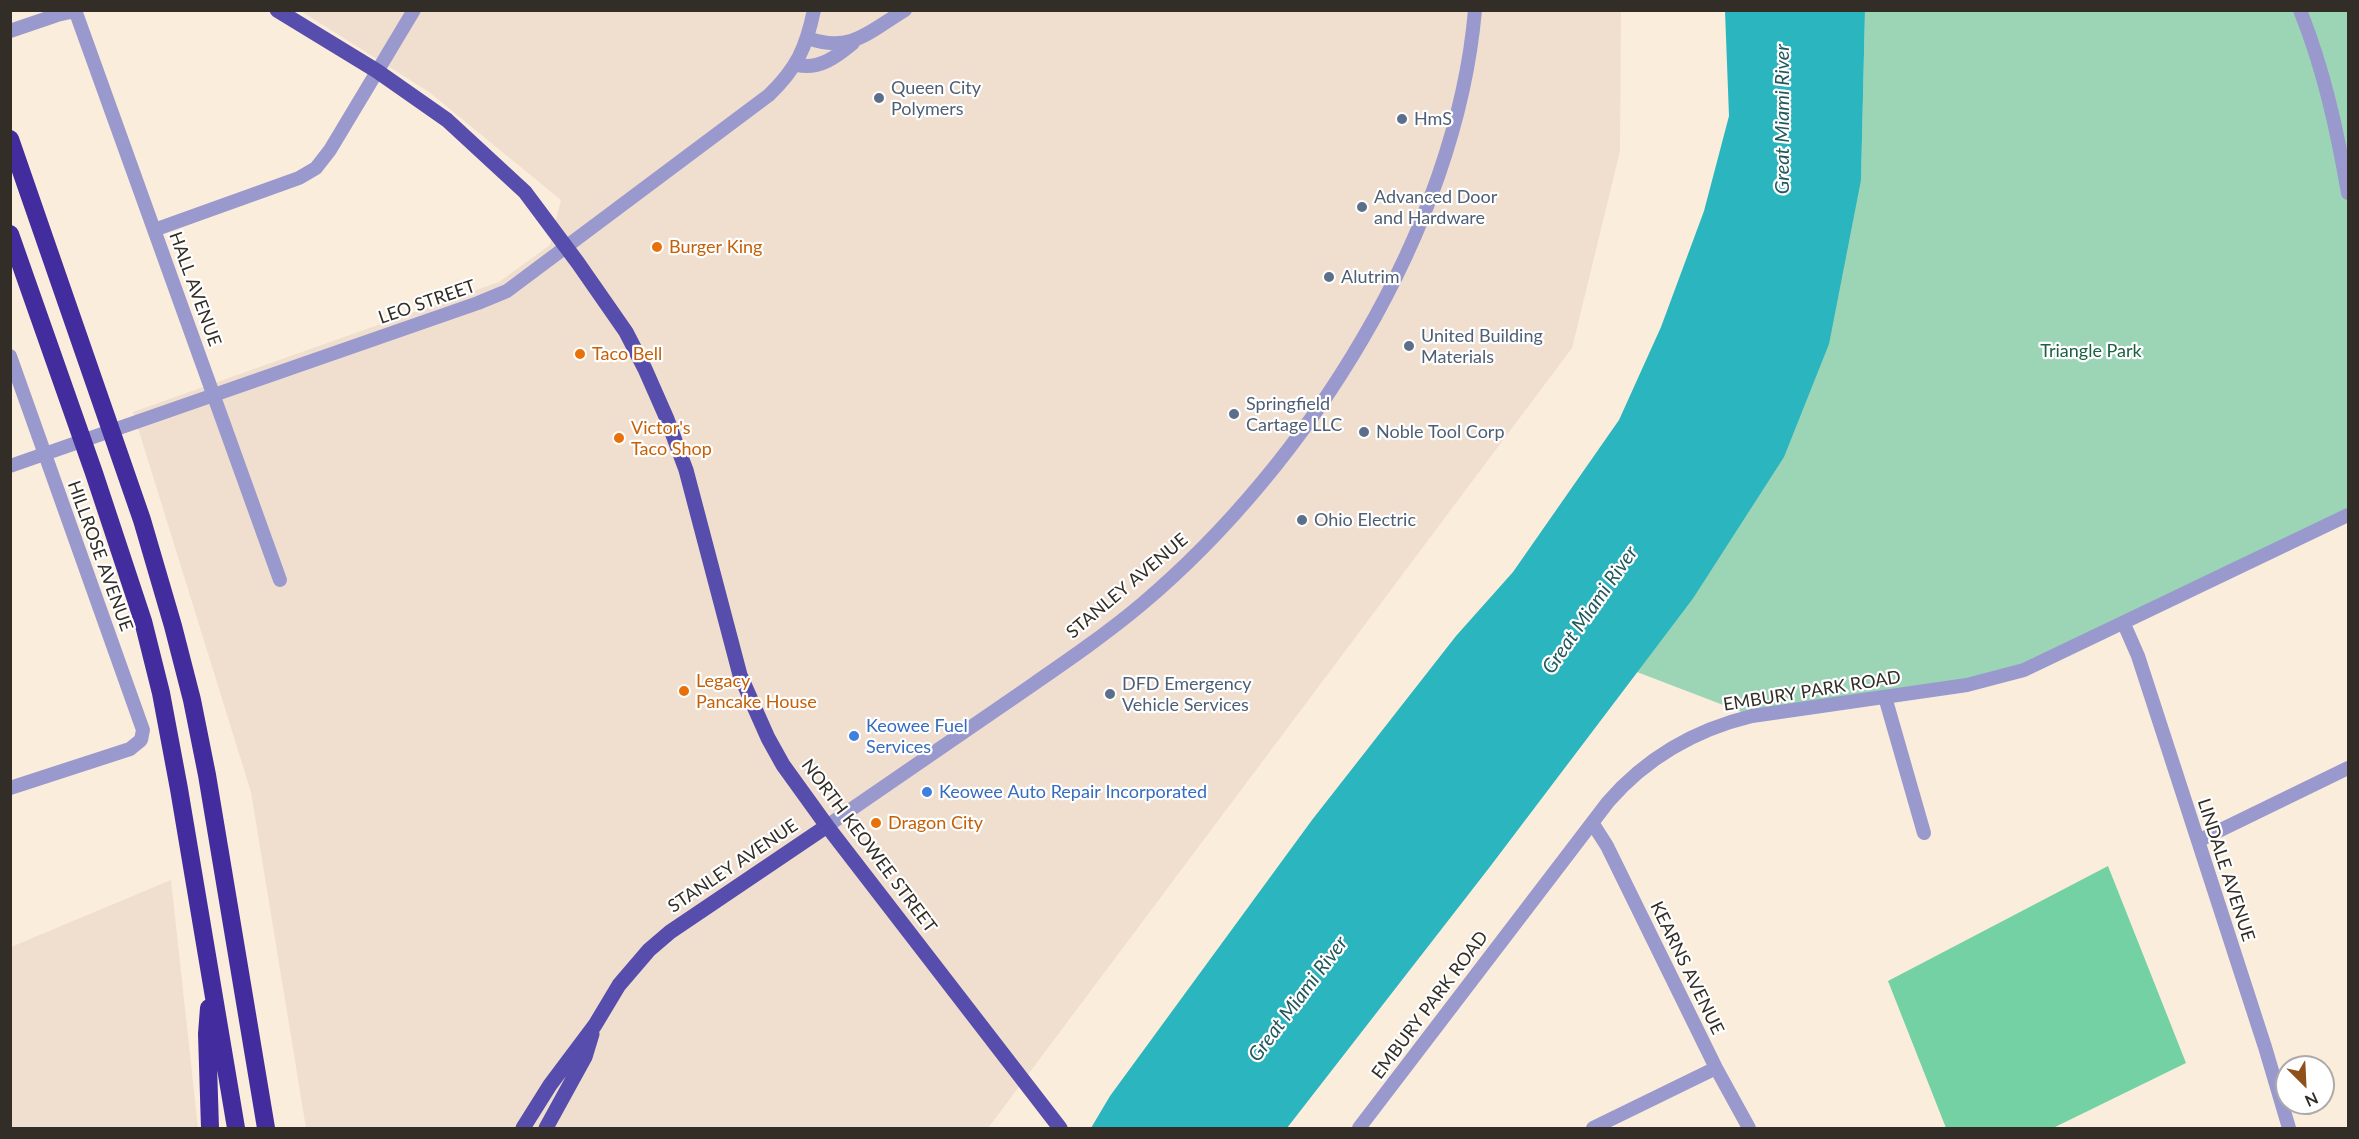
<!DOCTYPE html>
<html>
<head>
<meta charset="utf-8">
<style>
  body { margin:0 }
  #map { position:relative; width:2359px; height:1139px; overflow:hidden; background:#faeddb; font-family:Lato,sans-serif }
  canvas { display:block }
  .frame { position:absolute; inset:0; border:12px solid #322e27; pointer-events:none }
  .north { position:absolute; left:2275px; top:1055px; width:60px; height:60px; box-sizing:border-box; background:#fff; border:2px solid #adaba9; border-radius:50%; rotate:156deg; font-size:16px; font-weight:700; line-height:24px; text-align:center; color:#322e27 }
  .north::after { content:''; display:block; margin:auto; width:21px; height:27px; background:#905019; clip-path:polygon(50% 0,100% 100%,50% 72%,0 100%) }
</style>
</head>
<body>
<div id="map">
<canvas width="2359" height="1139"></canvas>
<div class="frame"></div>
<div class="north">N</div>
</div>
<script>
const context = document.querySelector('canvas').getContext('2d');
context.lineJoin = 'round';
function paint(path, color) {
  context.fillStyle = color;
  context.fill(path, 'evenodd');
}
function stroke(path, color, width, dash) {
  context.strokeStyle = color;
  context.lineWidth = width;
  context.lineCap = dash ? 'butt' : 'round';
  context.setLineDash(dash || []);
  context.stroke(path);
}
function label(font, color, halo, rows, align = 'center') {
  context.font = font + ' Lato,sans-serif';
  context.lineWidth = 4.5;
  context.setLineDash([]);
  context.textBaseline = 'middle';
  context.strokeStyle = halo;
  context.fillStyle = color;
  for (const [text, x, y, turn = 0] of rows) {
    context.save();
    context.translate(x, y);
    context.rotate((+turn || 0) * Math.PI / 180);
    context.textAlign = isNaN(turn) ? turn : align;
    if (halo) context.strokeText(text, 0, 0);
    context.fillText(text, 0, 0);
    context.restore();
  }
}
const industrial = new Path2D(`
  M301,11H1621L1620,151L1572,348L988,1128H306L251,792L133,412L499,282L550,245L561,200L429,92Z
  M171,880L198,1128H11V947Z`);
const green = new Path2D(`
  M1865,11H2348V515L2024,670L1752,716L1637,672L1692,600L1861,180Z`);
const forest = new Path2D(`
  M2108,866L2186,1063L2053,1128H1946L1888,981Z`);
const water = new Path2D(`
  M1725,11H1865L1861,180L1829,344L1784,457L1692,600L1489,868L1287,1128H1091L1110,1096L1312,820L1456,636L1513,572L1619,420L1661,327L1704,211L1729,116Z`);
const minor = new Path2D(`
  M75,10L280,580
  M2300,10C2324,70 2337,130 2348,193
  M10,31L57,15L75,11
  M808,38C850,54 870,31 905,10
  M797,65C819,70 836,57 853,43
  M154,230L299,178L316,168L330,150L414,10
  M10,356L143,730L141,740L130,749L10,788
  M10,466L478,303L507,291L769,95C797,68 806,48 814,10
  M2124,624L2138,656L2265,1047L2289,1128
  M1885,697L1924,833
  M1593,824L1607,846L1716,1068L1749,1128
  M827,826C886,785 946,744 1006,703C1052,671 1099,640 1142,604C1308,464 1456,230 1475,10
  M2198,841L2348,768
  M1359,1128L1608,802C1647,757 1694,730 1752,716L1967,685L2024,670L2348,515
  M1593,1128L1716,1068`);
const major = new Path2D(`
  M277,10L377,71L447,120L525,192L578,263L626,332L645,369L667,419L686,470L740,675L768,738L783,765L827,826L1060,1128
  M523,1128L550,1085L595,1025L619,985L649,950L670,932L827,826
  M546,1128L585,1057L592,1034`);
const highway = new Path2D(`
  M10,139L142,520L173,626L192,700L207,775L266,1128
  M10,234L94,473L143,621L161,693L179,789L236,1128
  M209,1008L207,1034L210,1128`);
const markers = [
  [879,98,6,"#5c6f8a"],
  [1402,119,6,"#5c6f8a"],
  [1362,207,6,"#5c6f8a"],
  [657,247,6,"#e8710a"],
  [1329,277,6,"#5c6f8a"],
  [1409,346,6,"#5c6f8a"],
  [580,354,6,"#e8710a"],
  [1234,414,6,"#5c6f8a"],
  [1364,432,6,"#5c6f8a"],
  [619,438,6,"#e8710a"],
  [1302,520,6,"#5c6f8a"],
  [684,691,6,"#e8710a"],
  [1110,694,6,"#5c6f8a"],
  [854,736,6,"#3f7fe0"],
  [927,792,6,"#3f7fe0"],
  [876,823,6,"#e8710a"]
];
const serviceNames = [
  ["Queen City",891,88],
  ["Polymers",891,109],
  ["HmS",1414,119],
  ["Advanced Door",1374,197],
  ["and Hardware",1374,218],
  ["Alutrim",1341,277],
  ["United Building",1421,336],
  ["Materials",1421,357],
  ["Springfield",1246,404],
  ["Cartage LLC",1246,425],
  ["Noble Tool Corp",1376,432],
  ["Ohio Electric",1314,520],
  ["DFD Emergency",1122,684],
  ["Vehicle Services",1122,705]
];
const foodNames = [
  ["Burger King",669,247],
  ["Taco Bell",592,354],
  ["Victor's",631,428],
  ["Taco Shop",631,449],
  ["Legacy",696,681],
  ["Pancake House",696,702],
  ["Dragon City",888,823]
];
const streetNames = [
  ["HALL AVENUE",195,289,70],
  ["LEO STREET",427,302,-19],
  ["HILLROSE AVENUE",100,556,70],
  ["STANLEY AVENUE",1127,586,-40],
  ["EMBURY PARK ROAD",1812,691,-9],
  ["NORTH KEOWEE STREET",869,846,53],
  ["STANLEY AVENUE",733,866,-34],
  ["LINDALE AVENUE",2226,870,72],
  ["KEARNS AVENUE",1687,968,64],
  ["EMBURY PARK ROAD",1430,1005,-53]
];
const parkNames = [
  ["Triangle Park",2091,351]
];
const shopNames = [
  ["Keowee Fuel",866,726],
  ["Services",866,747],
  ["Keowee Auto Repair Incorporated",939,792]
];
const waterNames = [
  ["Great Miami River",1783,119,-90],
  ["Great Miami River",1590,610,-55],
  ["Great Miami River",1298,999,-53]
];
paint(industrial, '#f0dece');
paint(green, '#9cd4b6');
paint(forest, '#73d1a3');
paint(water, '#2bb5bf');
stroke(minor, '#9999ce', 14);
stroke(major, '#574dac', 15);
stroke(highway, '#432c9d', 18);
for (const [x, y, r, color] of markers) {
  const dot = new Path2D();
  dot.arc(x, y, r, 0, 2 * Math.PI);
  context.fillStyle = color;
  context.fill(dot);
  stroke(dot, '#fff', 2);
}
label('18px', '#4e5e75', '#fff', serviceNames, 'left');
label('18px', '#c56008', '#fff', foodNames, 'left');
label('18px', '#322e27', '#fff', streetNames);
label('18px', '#1c6143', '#fff', parkNames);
label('18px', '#366cbe', '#fff', shopNames, 'left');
label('italic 20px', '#21585c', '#fff', waterNames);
</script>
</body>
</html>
